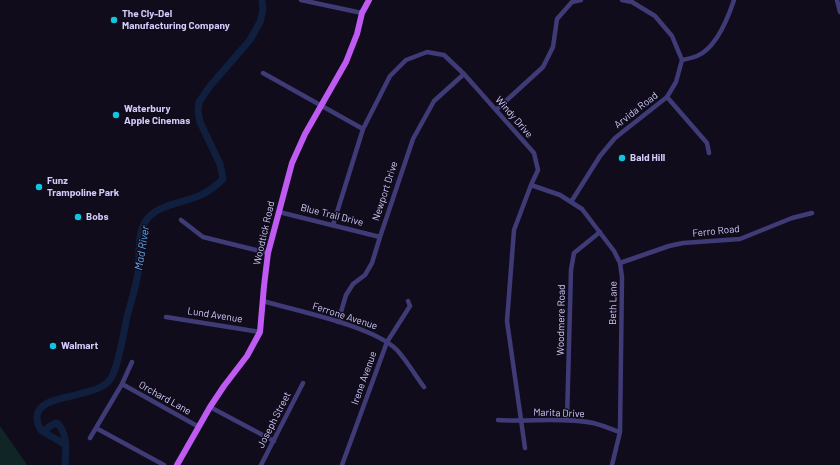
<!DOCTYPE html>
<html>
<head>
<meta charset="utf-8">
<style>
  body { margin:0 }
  canvas { display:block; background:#100c1b }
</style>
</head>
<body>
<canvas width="840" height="465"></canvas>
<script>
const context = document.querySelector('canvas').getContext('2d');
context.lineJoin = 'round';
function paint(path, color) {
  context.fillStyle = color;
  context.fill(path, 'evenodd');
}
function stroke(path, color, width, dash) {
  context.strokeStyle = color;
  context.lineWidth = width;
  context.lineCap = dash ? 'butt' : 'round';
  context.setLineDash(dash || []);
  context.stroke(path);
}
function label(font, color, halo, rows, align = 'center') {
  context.font = font + ' Barlow,sans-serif';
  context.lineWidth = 3;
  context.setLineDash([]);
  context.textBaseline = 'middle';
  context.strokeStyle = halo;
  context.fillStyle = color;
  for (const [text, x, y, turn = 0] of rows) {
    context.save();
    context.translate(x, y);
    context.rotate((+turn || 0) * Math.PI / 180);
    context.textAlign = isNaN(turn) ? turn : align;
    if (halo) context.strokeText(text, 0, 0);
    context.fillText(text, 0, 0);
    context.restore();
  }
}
const green = new Path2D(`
  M0,426L27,465H0Z`);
const river = new Path2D(`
  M42,431L66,445
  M65,465C66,452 68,433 57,423C51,424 48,429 42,431C38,427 37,422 37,417C37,400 67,398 79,394C88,392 103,388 109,381C118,371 124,330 127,317C131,302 136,287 138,273C140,258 137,235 145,222C155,204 186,203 203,194C211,190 217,185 223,179L220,164L200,122L198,111L199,102L210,86L250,40L260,22L263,10L262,0`);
const minor = new Path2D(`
  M301,0L362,13
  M837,0L840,12
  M682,60C687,59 692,58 697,56C716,48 728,18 734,0
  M263,73L363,129
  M667,97L707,143L709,153
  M496,110L543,67L553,47L557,19L572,2L581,0
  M531,185L560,195L582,209L614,251L620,263L622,277L620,432L612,465
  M571,202L600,156L615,138L667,97L676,82L682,60L672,36L655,16L632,2L622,0
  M279,212L380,237
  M181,220L203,237L268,253
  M333,225L363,129L390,76L406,60L427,52L444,55L464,74L534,153L538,170L531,185L514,230L507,321L525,448
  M620,263L669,246L683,243L740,239L792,218L812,213
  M263,301C297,311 374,326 397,350C407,361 415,375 424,387
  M166,317L260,332
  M338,322L346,295L353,284L365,275L372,263L380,237L413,139L434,101L464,74
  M122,384L199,427
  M210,407L274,441
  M498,420C529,422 563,417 593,423C602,425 611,429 620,432
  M567,420L571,270L574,253L600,232
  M96,428L164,465
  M90,438L122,384L132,362
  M261,465L303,383
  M342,465L387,342L410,306L408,301`);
const major = new Path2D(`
  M177,465L210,407L224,386L247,356L260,332L264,286L268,253L292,163L305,134L346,62L357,34L362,13L369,0`);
const markers = [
  [114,20,4,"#11c5e1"],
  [116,115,4,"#11c5e1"],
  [622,158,4,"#11c5e1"],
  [39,187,4,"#11c5e1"],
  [78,217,4,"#11c5e1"],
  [53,346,4,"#11c5e1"]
];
const poiNames = [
  ["The Cly-Del",122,14],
  ["Manufacturing Company",122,26],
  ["Waterbury",124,109],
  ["Apple Cinemas",124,121],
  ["Bald Hill",630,158],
  ["Funz",47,181],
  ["Trampoline Park",47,193],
  ["Bobs",86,217],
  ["Walmart",61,346]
];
const streetNames = [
  ["Arvida Road",636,110,-38],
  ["Windy Drive",514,117,49],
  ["Newport Drive",385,191,-72],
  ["Blue Trail Drive",332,215,14],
  ["Ferro Road",716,231,-6],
  ["Woodtick Road",264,233,-77],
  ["Beth Lane",613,303,-89],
  ["Lund Avenue",215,315,9],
  ["Ferrone Avenue",345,316,18],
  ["Woodmere Road",561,320,-89],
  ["Irene Avenue",364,378,-70],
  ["Orchard Lane",165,398,29],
  ["Marita Drive",559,413,2],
  ["Joseph Street",274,420,-63]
];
const waterNames = [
  ["Mad River",142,248,-81]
];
paint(green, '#102525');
stroke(river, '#0f1f3d', 7);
stroke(minor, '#3f3b77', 4.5);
stroke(major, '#bf5af3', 6);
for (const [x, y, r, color] of markers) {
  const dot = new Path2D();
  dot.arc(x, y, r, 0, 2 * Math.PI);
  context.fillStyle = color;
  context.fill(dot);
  stroke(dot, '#100c1b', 1.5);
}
label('bold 10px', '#d2cbfb', '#100c1b', poiNames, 'left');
label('10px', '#d2cbfb', '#100c1b', streetNames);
label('italic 11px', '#61aaf3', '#100c1b', waterNames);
</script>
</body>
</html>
